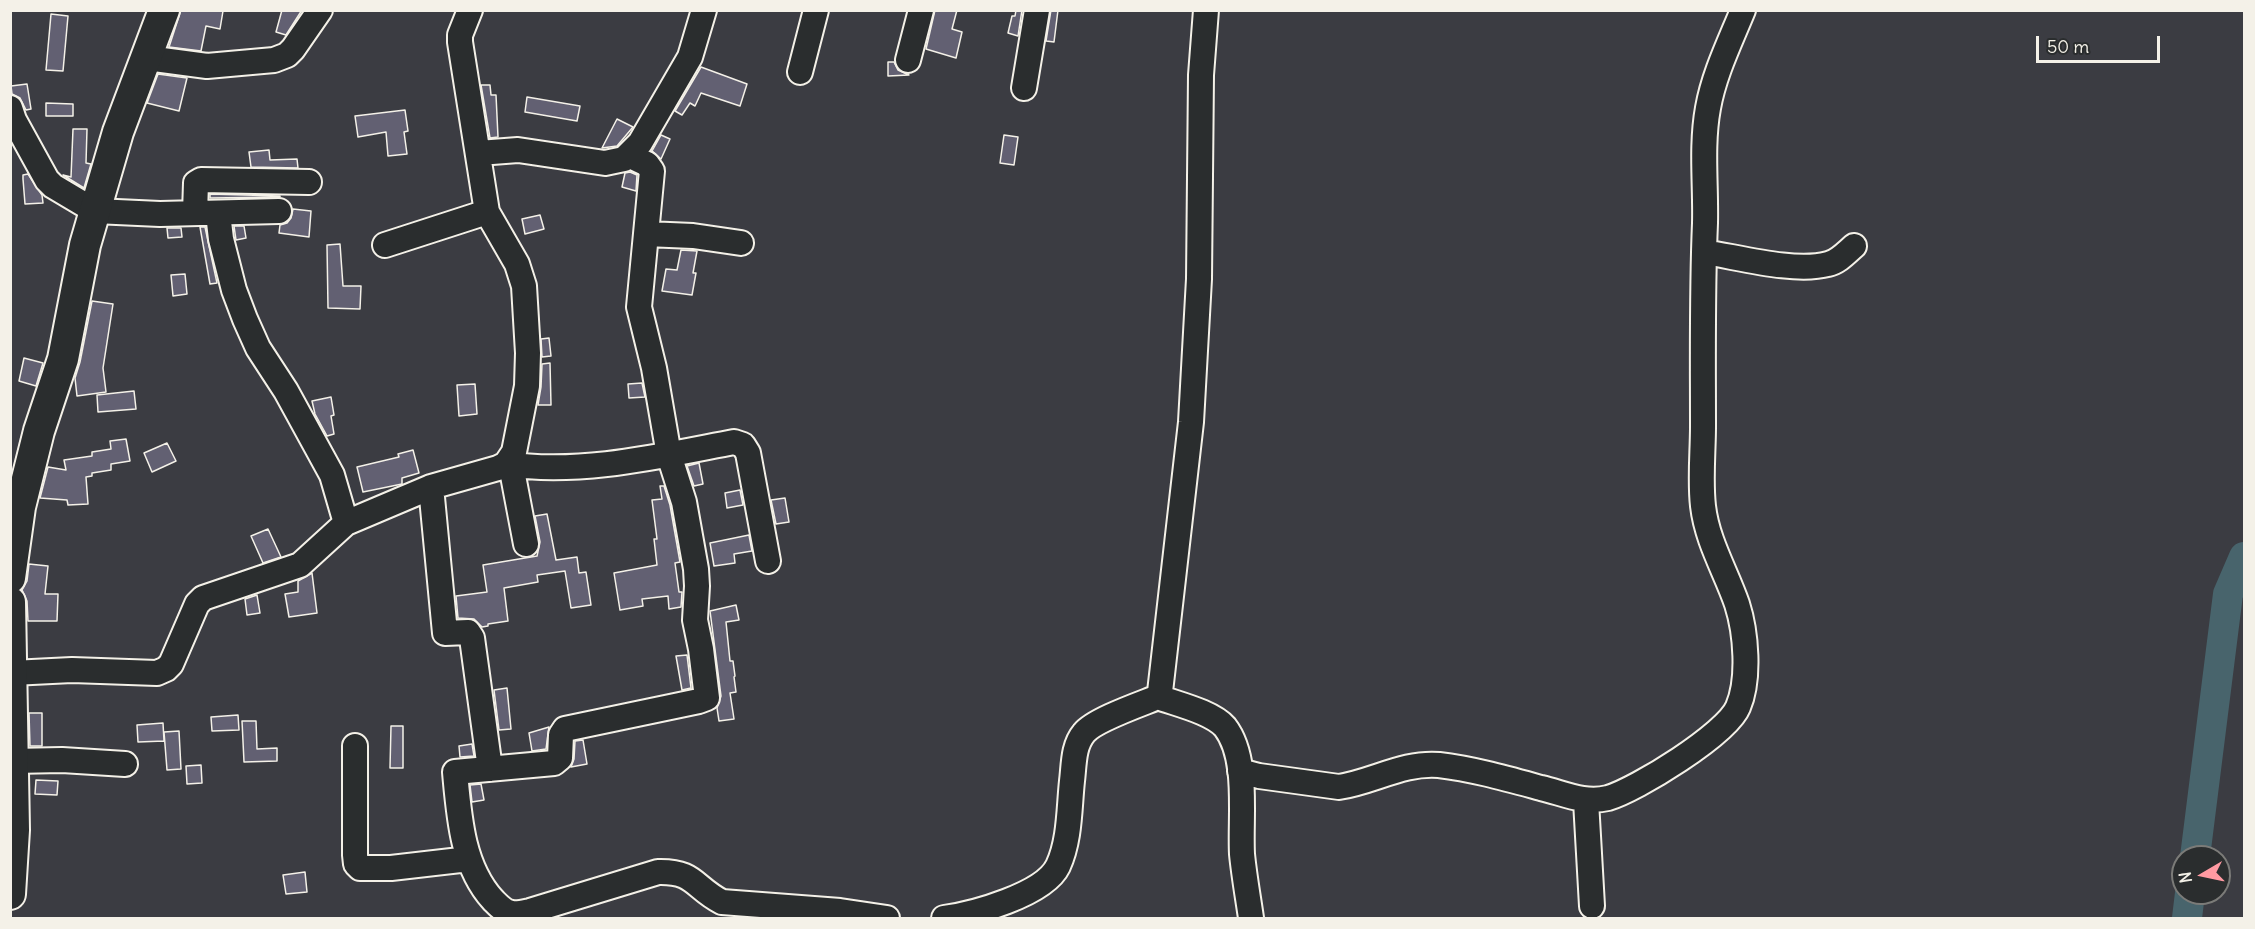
<!DOCTYPE html>
<html>
<head>
<meta charset="utf-8">
<style>
  body { margin:0 }
  #map { position:relative; width:2255px; height:929px; overflow:hidden; background:#3b3c42; font-family:Delius,sans-serif }
  canvas { display:block }
  .frame { position:absolute; inset:0; border:12px solid #f4f1e8; pointer-events:none }
  .north { position:absolute; left:2171px; top:845px; width:60px; height:60px; box-sizing:border-box; background:#2a2d2e; border:2px solid #7b7b78; border-radius:50%; rotate:261deg; font-size:16px; font-weight:700; line-height:24px; text-align:center; color:#f4f1e8 }
  .north::after { content:''; display:block; margin:auto; width:21px; height:27px; background:#ff9aa2; clip-path:polygon(50% 0,100% 100%,50% 72%,0 100%) }
  .scale { position:absolute; left:2036px; top:36px; width:124px; height:27px; box-sizing:border-box; border:3px solid #f4f1e8; border-top:0; padding-left:8px; font-size:18px; line-height:21px; white-space:nowrap; color:#f4f1e8; -webkit-text-stroke:4px #2a2d2e; paint-order:stroke }
</style>
</head>
<body>
<div id="map">
<canvas width="2255" height="929"></canvas>
<div class="frame"></div>
<div class="north">N</div>
<div class="scale">50 m</div>
</div>
<script>
const context = document.querySelector('canvas').getContext('2d');
context.lineJoin = 'round';
function stroke(path, color, width, dash) {
  context.strokeStyle = color;
  context.lineWidth = width;
  context.lineCap = dash ? 'butt' : 'round';
  context.setLineDash(dash || []);
  context.stroke(path);
}
function paint(path, color) {
  context.fillStyle = color;
  context.fill(path, 'evenodd');
}
const river = new Path2D(`
  M2195,857L2228,594L2244,557
  M2187,918L2190,893`);
const building = new Path2D(`
  M181,10L223,11L220,29L206,26L201,51L169,47Z
  M282,10H302L286,35L276,32Z
  M935,10H957L952,29L962,32L956,58L926,49Z
  M1016,10H1022L1018,36L1008,33L1012,16H1015Z
  M1051,10H1058L1054,42L1046,41Z
  M51,14L68,16L63,71L46,70Z
  M888,62H894L898,70L909,75L888,76Z
  M701,67L747,84L740,106L701,93L695,106L690,103L682,115L675,111Z
  M158,74L187,78L179,111L147,103Z
  M27,84L31,109L26,110L20,98L12,94L11,86Z
  M481,85H490L491,95H496L498,137L490,138Z
  M527,97L580,106L577,121L525,112Z
  M46,103L73,104V116H46Z
  M405,110L408,131L404,132L407,154L388,156L386,132L358,137L355,116Z
  M617,119L633,127L617,146L602,148Z
  M73,129H87L86,163L91,164L84,188L63,175L71,177Z
  M661,135L670,139L661,159L652,151Z
  M1004,135L1018,137L1014,165L1000,163Z
  M269,150L270,160L297,159L298,168L251,167L249,152Z
  M630,172L637,175L636,191L622,187L625,173Z
  M28,174L42,195L43,203L25,204L23,179V175Z
  M210,194L280,196V197L210,198Z
  M293,209L311,211L309,237L279,233L280,225L287,223L291,218Z
  M540,215L544,229L525,234L522,219Z
  M234,226H244L246,238L236,240Z
  M200,227H205L217,283L210,284Z
  M167,228H181L182,237L168,238Z
  M340,244L343,286H361L360,309L328,308L327,245Z
  M681,250L697,251L693,273H696L692,295L662,291L666,269L677,270Z
  M185,274L187,294L173,296L171,275Z
  M92,301L113,304L103,368L106,392L77,396L75,378L80,362Z
  M549,338L551,356L542,357L541,339Z
  M24,358L43,363L36,386L19,381Z
  M550,363L551,405H538L541,387L542,364Z
  M642,383L645,397L629,398L628,384Z
  M475,384L477,414L459,416L457,385Z
  M134,391L136,409L98,412L97,395Z
  M331,397L334,415L331,416L334,434L327,436L315,414L312,401Z
  M126,439L130,461L111,464V470L92,473V476L86,477L88,504L68,505L67,500L40,498L48,467L66,470L64,460L92,456V452L111,449L110,441Z
  M167,443L176,461L152,472L144,453Z
  M413,450L419,473L402,478V484L363,492L357,467L399,457L398,454Z
  M699,463L703,484L694,486L687,466Z
  M660,486H664L670,505L680,562L675,563L679,592H682L681,607L669,609L668,596L642,599L643,606L620,610L614,573L657,565L654,539H657L652,500L662,499Z
  M740,490L743,505L727,508L725,493Z
  M785,498L789,522L776,524L771,500Z
  M547,514L556,560L577,557L579,573L586,572L591,605L571,608L565,571L537,575L538,582L504,588L508,621L488,624V626L482,627L474,619L458,618L456,596L487,592L483,565L537,556L540,542L535,516Z
  M268,529L281,557L263,563L251,536Z
  M749,535L752,551L734,554L735,563L714,566L710,543Z
  M29,564L48,566L45,594H58L57,621H28L27,601L22,590L27,581Z
  M312,573L317,613L289,617L285,594L298,592V581Z
  M257,595L260,613L247,615L245,599Z
  M736,605L739,620L726,622L730,661H733L735,676L734,677L736,692L730,693L734,719L719,721L717,708L721,696L710,611Z
  M687,655L691,688L682,690L676,656Z
  M507,688L511,729L499,730L494,690Z
  M29,713H42V746H30Z
  M238,715L239,730L212,731L211,717Z
  M242,721H256L257,749L277,748V761L244,762Z
  M163,723L164,741L138,742L137,725Z
  M391,726H403V768H390Z
  M549,727L546,749L532,751L529,733Z
  M179,731L181,769L167,770L164,732Z
  M583,740L587,764L571,767L574,759L575,741Z
  M472,744L474,756L460,757L459,746Z
  M201,765L202,783L187,784L186,766Z
  M36,780L58,781L57,795L35,794Z
  M481,784L484,800L472,802L470,785Z
  M305,872L307,892L286,894L283,875Z`);
const minor = new Path2D(`
  M147,58L207,66L274,60L287,55L293,49L320,10
  M908,60L921,10
  M800,72L816,10
  M1024,88L1037,10
  M10,108L14,120L47,180L53,186L95,211L160,214L279,211
  M479,153L518,150L605,163L624,159L640,143L690,57L704,10
  M628,155L647,164L652,171L639,307L654,368L669,455L684,502L696,569L697,586L695,620L701,649L707,698L699,701L565,729L561,735L560,758L554,763L455,772C459,816 462,866 493,900C498,905 504,912 512,913C517,914 525,912 530,911L658,872C695,871 693,887 722,902L840,911L887,918
  M195,213L196,183L201,180L309,182
  M218,213L221,239L234,290L245,319L258,348L286,391L332,475L346,523
  M646,234L693,236L741,243
  M385,245L487,212
  M1704,252C1738,257 1794,273 1828,264C1838,262 1846,253 1854,246
  M506,464C581,475 660,456 734,442L743,445L748,453L768,561
  M511,465L526,544
  M431,487L445,633L468,632L472,638L490,769
  M12,673L72,670L157,673L166,669L171,664L197,604L203,598L300,565L346,523L431,487L498,468L506,464L514,452L527,386L528,353L524,286L517,264L487,212L460,42V35L470,10
  M1158,697C1177,704 1212,712 1225,727C1249,758 1240,816 1242,854C1244,875 1248,897 1251,918
  M355,746V855L356,864L360,868H391L469,859
  M13,761L62,760L125,764
  M1240,771L1259,776L1339,787C1373,782 1403,762 1439,765C1473,769 1508,779 1541,788C1563,793 1584,804 1608,798C1636,790 1727,734 1738,707C1750,679 1746,632 1737,604C1726,572 1707,541 1703,506C1700,480 1703,452 1703,426C1703,358 1702,291 1705,223C1706,186 1701,146 1708,108C1714,74 1730,42 1743,10
  M1586,801L1592,906
  M944,918C973,914 1044,895 1058,866C1070,840 1069,809 1072,781C1074,765 1073,746 1084,733C1094,720 1141,704 1158,697L1160,692L1191,422L1199,279L1201,75L1206,10`);
const major = new Path2D(`
  M10,578L20,507L39,431L63,359L85,245L118,132L164,10
  M10,602L14,830L10,894`);
stroke(river, '#48646c', 30);
paint(building, '#626072');
stroke(building, '#f4f1e8', 1.5);
stroke(minor, '#f4f1e8', 28);
stroke(major, '#f4f1e8', 34);
stroke(minor, '#2a2d2e', 24);
stroke(major, '#2a2d2e', 30);
</script>
</body>
</html>
